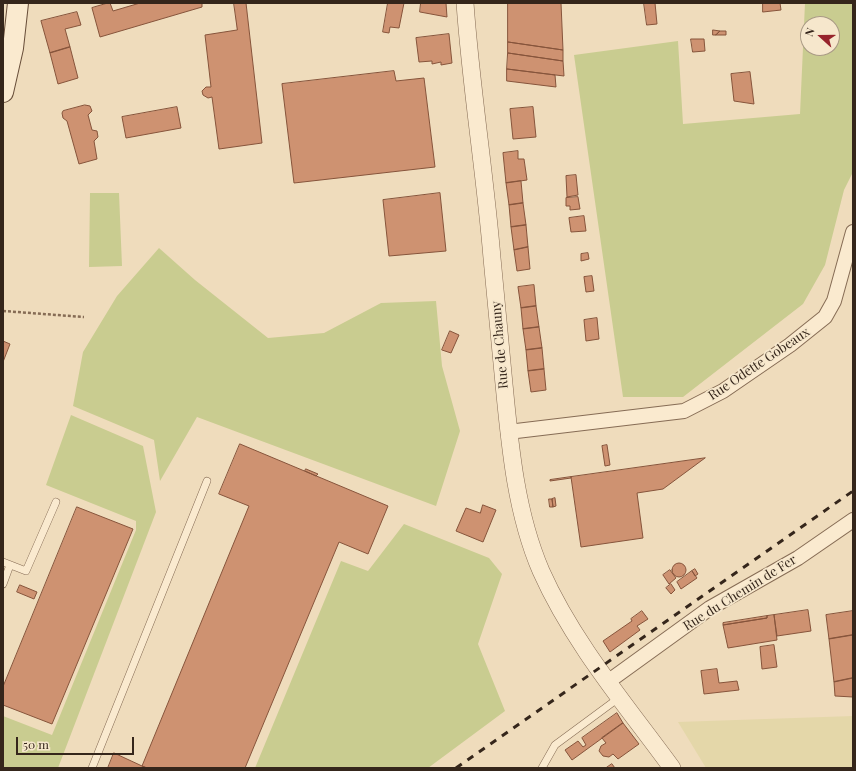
<!DOCTYPE html>
<html>
<head>
<meta charset="utf-8">
<style>
  body { margin:0 }
  #map { position:relative; width:856px; height:771px; overflow:hidden; background:#efdcbc; font-family:"Playfair Display",serif }
  canvas { display:block }
  .frame { position:absolute; inset:0; border:4px solid #35261b; pointer-events:none }
  .north { position:absolute; left:800px; top:16px; width:40px; height:40px; box-sizing:border-box; background:#f6e7cc; border:1px solid #a99a85; border-radius:50%; rotate:291deg; font-size:11px; font-weight:700; line-height:16px; text-align:center; color:#35261b }
  .north::after { content:''; display:block; margin:auto; width:14px; height:18px; background:#97242c; clip-path:polygon(50% 0,100% 100%,50% 72%,0 100%) }
  .scale { position:absolute; left:16px; top:737px; width:118px; height:18px; box-sizing:border-box; border:2px solid #35261b; border-top:0; padding-left:5px; font-size:12px; line-height:14px; white-space:nowrap; color:#35261b; -webkit-text-stroke:3px #f6e7cc; paint-order:stroke }
</style>
</head>
<body>
<div id="map">
<canvas width="856" height="771"></canvas>
<div class="frame"></div>
<div class="north">N</div>
<div class="scale">50 m</div>
</div>
<script>
const context = document.querySelector('canvas').getContext('2d');
context.lineJoin = 'round';
function paint(path, color) {
  context.fillStyle = color;
  context.fill(path, 'evenodd');
}
function stroke(path, color, width, dash) {
  context.strokeStyle = color;
  context.lineWidth = width;
  context.lineCap = dash ? 'butt' : 'round';
  context.setLineDash(dash || []);
  context.stroke(path);
}
function label(font, color, halo, rows, align = 'center') {
  context.font = font + ' "Playfair Display",serif';
  context.lineWidth = 3.5;
  context.setLineDash([]);
  context.textBaseline = 'middle';
  context.strokeStyle = halo;
  context.fillStyle = color;
  for (const [text, x, y, turn = 0] of rows) {
    context.save();
    context.translate(x, y);
    context.rotate((+turn || 0) * Math.PI / 180);
    context.textAlign = isNaN(turn) ? turn : align;
    if (halo) context.strokeText(text, 0, 0);
    context.fillText(text, 0, 0);
    context.restore();
  }
}
const farmland = new Path2D(`
  M853,716V768H706L678,722Z`);
const green = new Path2D(`
  M805,3H853V172L844,190L825,265L803,304L683,397H623L574,55L678,41L683,124L800,114ZM808,24H832V48H808Z
  M90,193H119L122,266L89,267Z
  M159,248L195,280L268,338L324,333L381,303L436,301L442,366L460,431L436,506L197,417L160,481L154,440L73,406L83,352L117,296Z
  M71,415L143,446L156,512L58,768H3V716L52,735L136,530V521L46,485Z
  M404,524L489,558L502,574L478,644L505,711L428,768H255L341,561L368,571Z`);
const building = new Path2D(`
  M108,3H110L113,11L140,3H202V7L100,37L92,8Z
  M234,3H246L262,143L219,149L212,97L208,98L203,95L202,91L206,87H211L205,35L237,30Z
  M388,3H404L399,28L390,27L389,33L383,32Z
  M421,3H446L447,17L420,12Z
  M508,3H561L563,50L508,42Z
  M644,3H655L657,24L647,25Z
  M763,3H780L781,10L763,12Z
  M77,12L81,25L65,29L70,47L50,53L41,21Z
  M713,30L720,31L716,35H713Z
  M720,31H726V35H716Z
  M449,34L452,63L441,65V62L432,64V61L419,62L416,38Z
  M691,39H704L705,51L693,52Z
  M508,42L563,50V61L508,53Z
  M70,47L78,78L58,84L50,53Z
  M508,53L563,61L564,76L507,69Z
  M507,69L555,75L556,87L507,81Z
  M394,71L396,81L424,78L435,167L294,183L282,84Z
  M750,72L754,104L734,101L731,74Z
  M85,105L90,106L92,111L88,115L92,130L97,131L98,137L94,141L97,159L79,164L67,121L63,118L62,113L63,111Z
  M177,107L181,128L126,138L122,117Z
  M533,107L536,137L513,139L510,109Z
  M518,151V159H524L527,180L506,183L503,153Z
  M576,175L578,195L567,197L566,176Z
  M521,181L523,203L509,205L506,183Z
  M440,193L446,251L389,256L383,200Z
  M578,197L580,209L570,210V206H566V198Z
  M523,203L526,225L511,227L509,205Z
  M584,216L586,231L571,232L569,218Z
  M526,225L528,247L514,250L511,227Z
  M528,247L530,269L517,271L514,250Z
  M588,253L589,259L581,261V254Z
  M592,276L594,291L586,292L584,277Z
  M534,285L536,306L521,308L518,287Z
  M536,306L539,327L523,329L521,308Z
  M597,318L599,339L586,341L584,320Z
  M539,327L542,348L526,350L523,329Z
  M450,331L459,335L451,353L442,350Z
  M3,341L10,344L3,362Z
  M542,348L544,369L528,371L526,350Z
  M544,369L546,390L531,392L528,371Z
  M240,444L388,506L368,554L339,542L245,768H147L142,766L249,506L219,494Z
  M607,445L610,465L605,466L602,446Z
  M705,458L663,489L637,493L643,538L581,547L571,477Z
  M306,469L318,474L316,476L305,471Z
  M571,477V478L550,481V480Z
  M555,498L556,506L553,507L552,499Z
  M549,499H552L553,507H550Z
  M483,505L496,510L483,542L456,531L466,508L480,513Z
  M77,507L133,529L52,724L3,705V687Z
  M672 570a7 7 0 1 1 14 0a7 7 0 1 1-14 0Z
  M695,569L698,574L695,576L692,571Z
  M670,570L676,578L669,584L663,575Z
  M692,571L697,578L681,589L677,582Z
  M671,584L675,590L671,594L666,588Z
  M20,585L37,592L34,599L17,592Z
  M808,610L811,631L777,636L774,615Z
  M642,611L648,619L637,626L640,630L610,652L603,641L632,621L631,619Z
  M853,611V635L829,639L826,615Z
  M774,615L777,640L728,648L723,625L767,618V616Z
  M767,616V618L723,625V623Z
  M853,635V678L834,682L829,639Z
  M774,645L777,667L762,669L760,647Z
  M717,669L719,683L737,681L739,690L704,694L701,671Z
  M853,678V697L835,696L834,682Z
  M617,713L623,723L572,760L565,750L578,741L583,747L586,745L582,738Z
  M623,723L639,744L618,759L613,754L609,757L603,756L599,751L601,746L606,743L602,738Z
  M114,753L142,766L147,768H108Z
  M612,764L615,768H606Z`);
const path = new Path2D(`
  M3,311L84,317`);
const service = new Path2D(`
  M3,562L26,571L56,502
  M3,584L10,565
  M92,768L207,481
  M542,768L555,745L620,697`);
const minor = new Path2D(`
  M508,432L684,411L723,391L790,345L825,317L834,301L853,232
  M609,681L710,608L798,558L853,520`);
const tertiary = new Path2D(`
  M465,3C471,88 485,173 492,258C496,300 500,342 504,384C510,447 516,513 541,571C573,643 626,705 672,768`);
const secondary = new Path2D(`
  M3,92L13,48L18,3`);
const rail = new Path2D(`
  M456,768L853,491`);
const streetNames = [
  ["Rue de Chauny",500,345,-95],
  ["Rue Odette Gobeaux",759,364,-34],
  ["Rue du Chemin de Fer",740,593,-32]
];
paint(farmland, '#e4d7a9');
paint(green, '#c9cc90');
paint(building, '#ce9271');
stroke(building, '#86543b', 1);
stroke(service, '#866c55', 8);
stroke(minor, '#866c55', 16);
stroke(tertiary, '#866c55', 18);
stroke(secondary, '#684e39', 22);
stroke(path, '#866c55', 2.5, [3, 2]);
stroke(service, '#faeacf', 7);
stroke(minor, '#faeacf', 14);
stroke(tertiary, '#faeacf', 17);
stroke(secondary, '#faeacf', 20);
stroke(rail, '#35261b', 3, [7, 7]);
label('13px', '#35261b', '#f6e7cc', streetNames);
</script>
</body>
</html>
